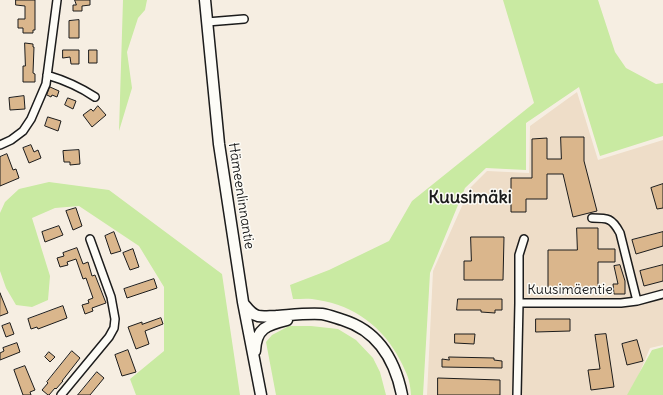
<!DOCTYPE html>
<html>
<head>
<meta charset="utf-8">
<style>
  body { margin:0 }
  canvas { display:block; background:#f6eee2 }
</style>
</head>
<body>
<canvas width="663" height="395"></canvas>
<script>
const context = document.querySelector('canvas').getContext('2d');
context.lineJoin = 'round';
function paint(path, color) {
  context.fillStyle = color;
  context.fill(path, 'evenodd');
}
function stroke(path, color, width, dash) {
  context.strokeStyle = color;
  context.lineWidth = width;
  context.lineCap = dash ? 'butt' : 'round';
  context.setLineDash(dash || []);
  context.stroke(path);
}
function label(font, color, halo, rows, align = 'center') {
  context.font = font + ' Delius,sans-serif';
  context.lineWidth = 3;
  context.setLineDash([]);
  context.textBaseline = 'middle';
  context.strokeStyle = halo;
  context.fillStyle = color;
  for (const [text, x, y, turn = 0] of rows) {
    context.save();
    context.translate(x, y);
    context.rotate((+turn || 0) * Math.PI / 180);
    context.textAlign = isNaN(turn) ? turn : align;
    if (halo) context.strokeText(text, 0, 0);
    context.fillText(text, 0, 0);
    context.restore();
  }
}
const built = new Path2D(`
  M577,92L598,160L663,140V345L650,348L630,395H427L433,271L470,188L487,171L529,173L530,126Z`);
const green = new Path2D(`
  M123,0H147L145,10L138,18L127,52L132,88L119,131Z
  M503,0H598L615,52L626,68L656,84L663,83V136L600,156L579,87L526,123V170L486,168L465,188L430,273L423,395H411C410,379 407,374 400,360C384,328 354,305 318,300C310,298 302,299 293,299L290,285L329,270L389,241L412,201L534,103Z
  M49,182L109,190L222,274L240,395H136L130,379L164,351V287L139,246L79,206L55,208L32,218L50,276L48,300L32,307L16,305L6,288L0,271V213L5,202L19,189Z
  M289,326H311L338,329L356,340L373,358L380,372L386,395H276L266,342L272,335Z
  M663,347V395H627L652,350Z`);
const building = new Path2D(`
  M16,0H35V30H33V33H23V28H18V19H25V6L16,5Z
  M75,0H90V5L82,6V11H73V5H76Z
  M79,20V38H69V21Z
  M25,43L33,44V47H34L33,73L35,74V82H23V66H25Z
  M63,50H79V64H71L70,57L63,58Z
  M89,50H97V63H89Z
  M50,87L59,91L57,97L52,95L51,97L47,95Z
  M24,96L25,109L10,110L9,98Z
  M68,98L76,101L73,109L65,105Z
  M98,106L106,115L92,127L83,115L91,109L93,111Z
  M48,117L61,121L58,131L45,126Z
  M561,137H584V161L597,211L573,217L563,174H547V199H526V212H511V178H532V139L547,138V159H561Z
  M31,145L34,152L38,150L41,158L29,163L23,148Z
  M79,150L80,164L70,165V162H64L63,151Z
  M7,154L13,170L16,169L19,178L0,186V157Z
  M663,184V208L657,209L651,188Z
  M76,208L82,226L73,230L66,211Z
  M59,226L63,235L45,242L42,232Z
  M577,228H598V249H615V262H598V288L548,287V250H577Z
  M114,232L121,251L111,254L105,236Z
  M663,232V246L636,254L632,240Z
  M471,237H504L503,280H464V261H471Z
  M77,248L83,264L88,262L92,276L95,275L106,303L92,308L93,311L85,314L82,305L89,303L88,300L93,298L86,278L83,279L76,259L67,262L68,265L60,267L57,258L64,256L63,253Z
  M133,249L139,267L130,270L123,253Z
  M620,265L625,281V294H614L613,284H618L614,266Z
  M663,265V281L644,286L640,271Z
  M154,279L157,288L127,298L124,289Z
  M0,293L8,313L0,316Z
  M458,299H502V310H495V313L481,312V310H457Z
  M63,306L67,318L38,329L37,327L31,329L28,319Z
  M161,318L163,324L145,331L149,344L136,349L128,327L142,322V324Z
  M536,319H570V331L536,332Z
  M10,323L14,334L6,337L2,326Z
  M455,334H475L474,344L455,343Z
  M606,334L614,387L591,390L588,370L600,369L595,335Z
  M637,340L643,361L627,365L622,344Z
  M17,343L20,352L0,360V353L4,351L3,348Z
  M128,350L136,372L122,376L115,355Z
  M72,351L80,358L62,381H63L56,389L55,388L49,395H48L42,390L48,383L47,382Z
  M49,352L55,357L50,362L45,357Z
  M449,357L494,358V360L502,361V368L442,367V359L449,360Z
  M25,366L35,390L30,392L31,395H23L14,370Z
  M97,372L104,378L90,395H78Z
  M438,378L500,380V395H438Z`);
const street = new Path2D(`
  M207,22L244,19
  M47,75C64,80 80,87 95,97
  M0,145L11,140L23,131L31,119L46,84L57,0
  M592,218C608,218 612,218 620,233L637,301
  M519,303V255L524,239
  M61,395L109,337L114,328L115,319L111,297L90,239
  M517,395L519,303H621L637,301L663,294`);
const secondary = new Path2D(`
  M205,0L219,144L243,302L261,395
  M244,304C248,309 251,314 258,316C264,317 270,316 276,316C291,315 307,313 322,314C329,315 336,318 343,320C378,331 395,360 402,395
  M255,351C256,328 267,325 287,320`);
const streetNames = [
  ["Hämeenlinnantie",241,196,81],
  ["Kuusimäentie",570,290]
];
const districtNames = [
  ["Kuusimäki",470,198]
];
paint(built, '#eeddc8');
paint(green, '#c9eaa2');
paint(building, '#dab68c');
stroke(building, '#1c1c1c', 1);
stroke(street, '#1c1c1c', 10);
stroke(secondary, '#1c1c1c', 13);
stroke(street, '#fdfcf7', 7);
stroke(secondary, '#fdfcf7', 10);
label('14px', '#1c1c1c', '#fdfcf7', streetNames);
label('bold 18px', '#1c1c1c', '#fdfcf7', districtNames);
</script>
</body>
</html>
